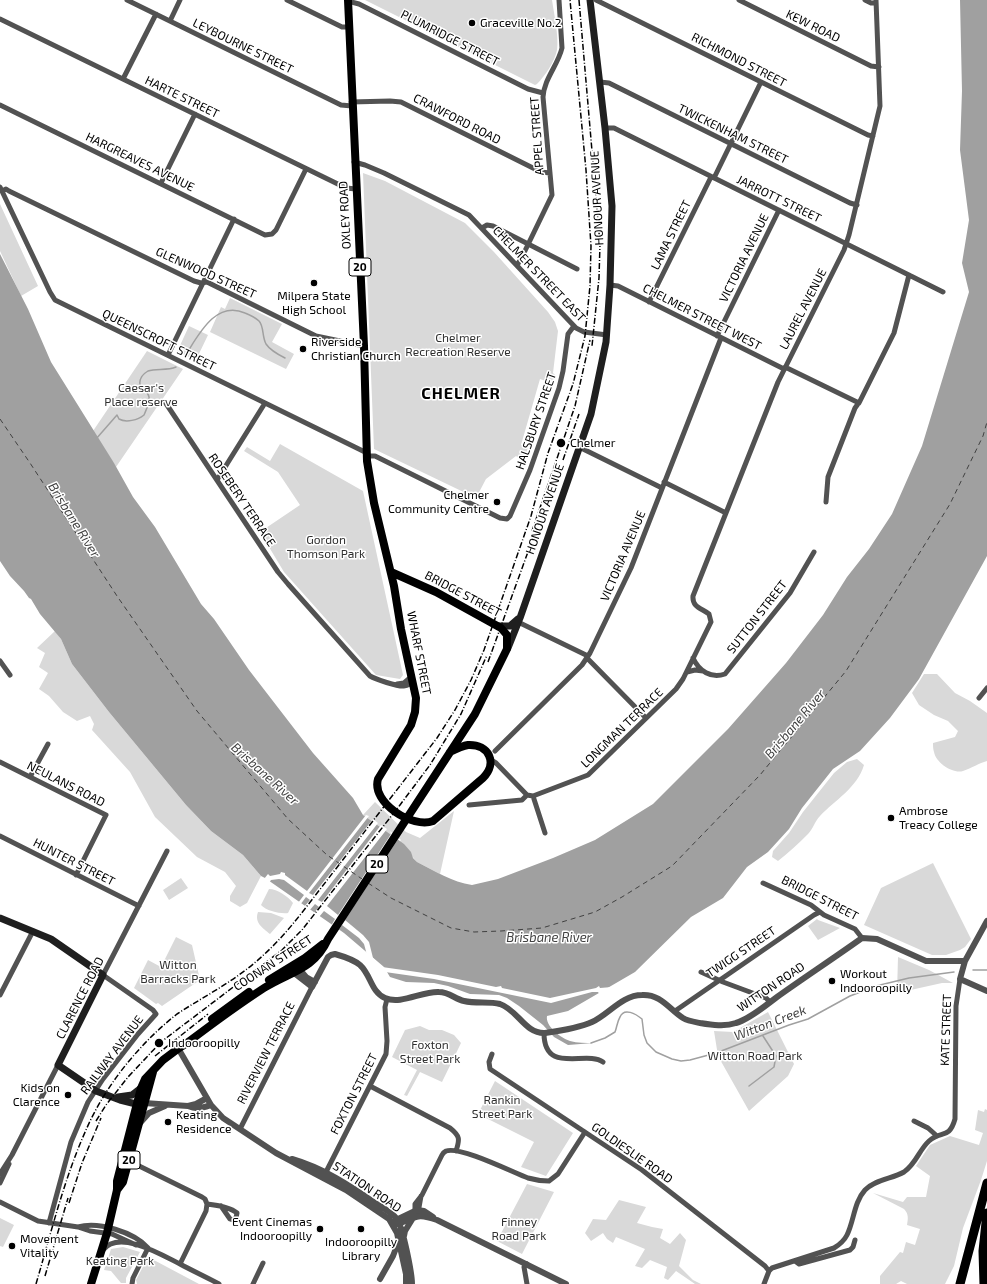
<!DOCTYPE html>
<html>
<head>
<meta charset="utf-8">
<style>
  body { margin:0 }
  canvas { display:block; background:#fff }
</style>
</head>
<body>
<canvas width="987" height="1284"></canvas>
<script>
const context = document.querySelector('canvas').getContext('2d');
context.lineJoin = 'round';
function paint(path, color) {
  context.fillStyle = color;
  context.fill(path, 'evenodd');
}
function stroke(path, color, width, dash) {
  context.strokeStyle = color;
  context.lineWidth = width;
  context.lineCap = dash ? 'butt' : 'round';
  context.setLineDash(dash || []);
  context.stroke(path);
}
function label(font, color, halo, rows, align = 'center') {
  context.font = font + ' "Exo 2",sans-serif';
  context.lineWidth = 3;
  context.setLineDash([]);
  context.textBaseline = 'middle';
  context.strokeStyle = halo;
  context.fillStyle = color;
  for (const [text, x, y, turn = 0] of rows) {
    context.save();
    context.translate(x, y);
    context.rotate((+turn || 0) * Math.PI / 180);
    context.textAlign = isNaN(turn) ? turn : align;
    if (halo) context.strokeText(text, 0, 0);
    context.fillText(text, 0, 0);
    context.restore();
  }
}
const green = new Path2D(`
  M365,0H552C554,14 559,36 557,50C555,61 545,76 537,84L535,85Z
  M363,173L385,181L465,223L494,252L548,312L555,322L558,331L553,373L555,375L552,383L540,379L521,445L528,447L524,462L516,456L486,479L476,498L374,449Z
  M0,204L38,286L21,296L0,251Z
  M230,298L282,324L272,342L294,354L286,369L210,332L221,307L225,309Z
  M189,326L208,335L196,360L177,352Z
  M147,351L183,369L116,467L93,431Z
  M280,444L363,491L403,675L400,679L376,675L284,572L260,532L300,505L278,472L244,451L247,447L270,461Z
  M55,631L61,639L72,664L109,712L186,805L211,831L243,855L261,876L247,903L240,907L230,901V896L236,886L225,872L197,857L155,817L130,772L92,730L94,724L90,716L77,721L63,712L49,696L39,689L48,673L39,667L45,653L37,648Z
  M924,674H937L955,693L970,701L987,713V761C979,763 972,768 963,771C953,774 936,763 934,752C933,749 933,746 933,743L955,737L958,731L948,721L934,715L919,705L912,693Z
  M857,759L864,765C857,788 835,800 820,816C815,821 813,829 808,834C799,843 788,853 778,861L772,857L773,851L789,833L803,812L834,773L847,762Z
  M375,802L406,832L420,838L454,811L440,874L417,862L411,855L363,815Z
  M933,863L971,939L965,947L960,950L946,955H932L864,925L881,888Z
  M181,878L188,888L169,900L163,890Z
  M269,889C277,889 289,897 293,903L288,913C281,914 266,911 261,905Z
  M258,912L271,913L284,918L270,934C263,928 254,923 258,912Z
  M817,919L818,920L840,928L818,940L808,926Z
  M176,937L192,945L200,980L162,1006L158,1003L156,1004L134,988L148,960L161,967Z
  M898,957L929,970L953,983H942L897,993Z
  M768,1012L794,1064L788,1076L749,1111L718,1056L714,1031L733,1032Z
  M420,1026L429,1030H442L454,1035L461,1043L442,1082L420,1072L407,1096L404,1095L417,1070L392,1057L405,1030Z
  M495,1081L573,1133L546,1176L521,1167L534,1142L478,1114Z
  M985,1109L987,1110V1161L981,1180L963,1228L954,1266L945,1284H907L901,1281L896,1284H880V1276L900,1252L903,1253L906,1242L915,1245L920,1229L907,1225C908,1219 909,1214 904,1209L873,1193L903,1202L907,1197H926L930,1176L916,1166L930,1145L950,1136L979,1145L983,1133L975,1130L978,1110L984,1112Z
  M527,1184L554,1192L522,1254L497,1241Z
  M619,1200L646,1207L637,1223L652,1227L663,1229L660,1238L670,1244L680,1233L686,1240L679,1266L693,1280L701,1284H695L676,1271L668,1280L664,1278L667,1267L650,1260L642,1268L635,1266L645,1249L616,1237L613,1243L607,1239L603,1233L591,1241L585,1233L593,1219L606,1220Z
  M0,1218L14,1225L3,1247L0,1246Z
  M123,1247L140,1252L126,1278V1283H121L111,1271L104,1270L111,1249Z
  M150,1258L199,1284H137L136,1280L146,1261Z`);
const water = new Path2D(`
  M960,0H987V556L919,679L890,718L860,751L833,769L802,808L789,829L768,852L747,867L723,898L691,917L635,972L568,1011L547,1016C545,1026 561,1038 570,1041C577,1043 586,1043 593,1043L568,1045L554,1037L543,1025L519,1006L507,998L499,995L470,994L448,986L434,983L406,982L390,977L384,967L344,933L265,878L261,876L243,855L211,831L186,805L109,712L72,664L61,639L40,614L31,599L29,598L24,591L10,576L0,561V254L28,309L51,362L114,463L133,497L155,527L201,604L214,619L249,670L313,753L353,798L363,815L404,844L411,852L413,858L417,862C435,871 452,882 472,885L498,879L553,858L595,840L653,804L728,729L786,663L823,615L847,577L869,549L892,514L922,446L969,292L962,263L969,220L960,150L962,91Z`);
const pier = new Path2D(`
  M366,815L369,816L309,893L313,895L373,819L378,823L318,900L322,902L381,825L387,829L327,906L338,915L391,834L390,831L401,840L400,841L398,839L345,920L363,935L369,942L373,958L382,967L438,975L496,987L501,986L502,988L550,998L596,988L599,986L600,988L612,987L605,992H601L602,994L600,995L598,992H592L551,1003L434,979L385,972L382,968L367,955L364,944L359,938L342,925L338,931L331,926L335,919L324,911L319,917L313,914L319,907L315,904L309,911L304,907L310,900L306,897L300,905L298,903L304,895L284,880L279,879L271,880L269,883L264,879L268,874L270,876L280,874L281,872L285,873V875L307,891Z`);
const stream = new Path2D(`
  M185,356C198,336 215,300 245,313C250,315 255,317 259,321C264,326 262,337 266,344C270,350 279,355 285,358
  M96,439L117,415L119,419C126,423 138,420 144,415C146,410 150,403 149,397C148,389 136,388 141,378C142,375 145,373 148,371C156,368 167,371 176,367
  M973,970H987
  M591,1043L605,1038L615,1032C617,1027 617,1022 620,1017C624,1007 636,1014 642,1019L644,1035L647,1043L656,1052L672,1059L681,1061L690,1060L716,1053L789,1025L808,1019L850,996L876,986L909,978L954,972
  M749,1086L774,1067L776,1056L763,1036`);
const ferry = new Path2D(`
  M0,419L30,463L117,596L197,711L288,819L327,855L362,879
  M368,883L391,898L451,928L474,932L501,931L542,928L595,912L622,897L672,866L760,775L846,671L950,504L983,436L987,422`);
const minor = new Path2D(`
  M127,0L341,105L352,106
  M287,0L342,27H349
  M596,0L868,135L873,136
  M739,0L871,66L879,67
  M865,0L871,3H876
  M348,1L359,4L528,89L543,93
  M0,19L346,188L356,189
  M170,21L180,0
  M123,79L156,14
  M600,82L609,83L850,203L857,205
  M351,102L390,101L401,102L541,172L550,173
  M0,105L265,235L272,234L276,230L306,169
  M605,128H614L943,292
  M354,162L365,165L384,173L469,215L576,328L584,332L607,335
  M714,178L761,82
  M161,183L195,114
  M0,187L50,292L55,300L367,453
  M2,191L6,189L9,191L194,281L201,283L207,282L316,336L364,346
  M482,228L487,225L493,226L577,269
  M517,265L521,259L552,195L543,97C544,79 558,65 562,48L559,0
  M610,285L618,286L784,369
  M649,302L711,177
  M717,336L779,210
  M168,355L234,219
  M785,367L859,403
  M165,402L278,572L288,584L370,676C375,679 398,687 404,686C407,686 410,684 412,683
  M579,447L662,488
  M367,456H375L500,518L507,519L510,516L530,470L559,388L563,371L568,334L574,326
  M217,480L265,403
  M664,482L726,513
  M826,502L828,477L855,408L860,401L894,333L909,275
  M518,622L588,656
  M587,658L646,718
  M693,658C699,671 711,679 725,674L790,593L814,552
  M0,661L10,675
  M687,672L695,670L703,671
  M397,684L404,683L411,677
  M979,698L987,688
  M495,751L582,665L590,653L631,568L721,338
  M491,760L496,763L527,795
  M0,762L106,815L76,875
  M30,777L48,744
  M533,796L545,833
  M469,805L522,800L527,795L533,796L588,775L676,689L683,679L711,622L709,614C701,608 692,607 693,596L778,382L844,250L849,235L880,106L876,0
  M0,836L139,906
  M763,883L811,905L824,915L855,929L862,938
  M701,972L723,982L766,998L770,1002
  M0,995L33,931
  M675,1011L814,915L820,912
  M544,1033C544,1075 586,1050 603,1062
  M492,1054L489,1062L490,1069L642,1170L765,1266L769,1271
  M370,1086L450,1128C460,1136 460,1139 456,1151
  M914,1121L928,1128L937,1136
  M240,1129L312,987
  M129,1161L202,1197L205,1199L207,1204C216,1205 230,1207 237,1213L236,1218L233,1220L230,1219L221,1206
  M326,1172L386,1054L387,1041L385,1007L387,999
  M0,1174L12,1155L58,1065
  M0,1183L9,1164
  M0,1202L38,1221L78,1227L90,1231L112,1234L136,1245
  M417,1213L415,1210V1204L422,1195L442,1155C443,1153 444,1152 446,1151C461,1146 512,1172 528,1178C535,1180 542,1181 549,1181L558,1174L585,1132
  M418,1213L421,1196
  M49,1223L71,1142L88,1102L103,1079L138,1034L156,1014L153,1010L103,975L167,851
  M78,1227C98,1221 134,1232 148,1248
  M103,1250C119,1229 162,1255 180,1264C193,1271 206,1277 219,1284
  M795,1261L799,1264L850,1250L853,1247L855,1240
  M180,1264L206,1211L207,1204
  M527,1264L524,1267L527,1284
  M769,1271L772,1268L834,1248C839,1245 844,1241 847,1235C854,1221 854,1202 865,1190C876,1179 892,1179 904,1172C916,1164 919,1150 929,1141C941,1130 949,1140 955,1119L956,1006L960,979
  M132,1284L133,1278L148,1248
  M253,1284L263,1263
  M764,1284L769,1271`);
const tertiary = new Path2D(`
  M987,921L965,961L960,979L987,991
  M300,970L306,977L315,982
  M294,973L312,987L328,957L331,955L335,954C342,956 354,960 360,965C371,975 371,992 385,998C401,1005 422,991 439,992C449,992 455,999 464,1001C476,1004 489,1001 500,1004C518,1010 525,1034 545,1033C559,1031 579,1028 592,1022C609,1014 622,995 642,995C661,994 669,1009 683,1018C688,1021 695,1022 700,1023C712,1025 725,1027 736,1023C750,1019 766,1005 777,997C805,977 834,958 862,938L877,939L926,961H965
  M178,1048L211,1105L223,1118L276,1153L346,1190L389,1219L397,1233L406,1274V1284
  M144,1103L188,1106C197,1110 202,1108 211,1105
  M188,1106L196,1104L207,1098
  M140,1123L149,1113L165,1106
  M292,1159C323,1168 349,1185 375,1203C382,1207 392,1212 397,1219C403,1227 412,1274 412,1284
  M394,1221L417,1210L424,1211L433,1217
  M397,1224C417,1218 415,1212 437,1220L566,1284
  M404,1236L405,1231L413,1218
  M380,1279L393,1256L398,1243`);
const secondary = new Path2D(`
  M499,626H510L518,619
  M508,648L520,618L591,414L606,342L610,285L612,206L605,128L590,0
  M0,918L51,939L103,975L58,1065L96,1091L120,1100L136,1104
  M118,1097L132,1095L141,1088`);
const primary = new Path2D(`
  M348,0L364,346L367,461L374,503L394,586L401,629L416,698L415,712L411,725L378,779C371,803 413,829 433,821L483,778C498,763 489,744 468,745C462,746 456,749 450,752
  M269,980L305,958L323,944
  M212,1019L249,992
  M117,1190L123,1182L153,1072
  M91,1284L107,1233L117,1190V1181L141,1088L145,1079L163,1060L179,1048L187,1043C212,1024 238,1005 264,988C289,972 314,970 328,939L475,714L507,649V635L501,628L436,592L391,572`);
const motorway = new Path2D(`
  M960,1284L987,1183
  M984,1284L983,1251L987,1213`);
const rail = new Path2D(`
  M579,0L600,244L599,278L592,346
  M563,460L579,414
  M532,531L575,406L590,340
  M488,662L537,527
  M155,1056L208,1014
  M96,1121L106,1105L128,1077L161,1042L282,950L302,930L400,805L430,765L461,714L487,655
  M69,1203L82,1163L101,1118
  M45,1276L68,1198
  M36,1284C51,1233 64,1179 86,1130C105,1086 139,1044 177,1014C200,999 225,986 247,969C269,952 287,932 304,910L437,738L455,710L471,680L484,650L531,516L548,453L573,384L585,336L590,286L591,246L586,170L570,0`);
const markers = [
  [472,23,4,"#000"],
  [314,283,4,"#000"],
  [303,349,4,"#000"],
  [561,443,5,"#000"],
  [497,502,4,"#000"],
  [891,818,4,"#000"],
  [832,981,4,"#000"],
  [159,1043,5,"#000"],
  [68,1095,4,"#000"],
  [168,1122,4,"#000"],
  [320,1229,4,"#000"],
  [361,1229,4,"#000"],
  [12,1246,4,"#000"]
];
const shields = [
  [360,267,22],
  [377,864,22],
  [129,1160,22]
];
const shieldNames = [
  ["20",360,267],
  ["20",377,864],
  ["20",129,1160]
];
const poiNames = [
  ["Graceville No.2",480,23],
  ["Milpera State",314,296,"center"],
  ["High School",314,310,"center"],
  ["Riverside",311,342],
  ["Christian Church",311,356],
  ["Chelmer",570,443],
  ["Chelmer",489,495,"right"],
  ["Community Centre",489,509,"right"],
  ["Ambrose",899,811],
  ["Treacy College",899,825],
  ["Workout",840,974],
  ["Indooroopilly",840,988],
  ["Indooroopilly",168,1043],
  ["Kids on",60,1088,"right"],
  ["Clarence",60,1102,"right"],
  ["Keating",176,1115],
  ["Residence",176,1129],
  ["Event Cinemas",312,1222,"right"],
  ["Indooroopilly",312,1236,"right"],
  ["Movement",20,1239],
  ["Vitality",20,1253],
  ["Indooroopilly",361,1242,"center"],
  ["Library",361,1256,"center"]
];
const streetNames = [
  ["KEW ROAD",813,26,26],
  ["PLUMRIDGE STREET",450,38,27],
  ["LEYBOURNE STREET",243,46,26],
  ["RICHMOND STREET",739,60,27],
  ["HARTE STREET",182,97,26],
  ["CRAWFORD ROAD",457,119,27],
  ["TWICKENHAM STREET",733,134,26],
  ["APPEL STREET",537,136,-94],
  ["HARGREAVES AVENUE",140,162,26],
  ["HONOUR AVENUE",597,198,-93],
  ["JARROTT STREET",779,199,26],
  ["OXLEY ROAD",345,215,-93],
  ["LAMA STREET",671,235,-64],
  ["VICTORIA AVENUE",744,258,-64],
  ["GLENWOOD STREET",206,273,24],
  ["CHELMER STREET EAST",539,274,46],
  ["LAUREL AVENUE",803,309,-63],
  ["CHELMER STREET WEST",702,317,27],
  ["QUEENSCROFT STREET",159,340,26],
  ["HALSBURY STREET",536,421,-71],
  ["ROSEBERY TERRACE",242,500,56],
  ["HONOUR AVENUE",545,509,-71],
  ["VICTORIA AVENUE",623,556,-67],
  ["BRIDGE STREET",463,594,28],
  ["SUTTON STREET",757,617,-52],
  ["WHARF STREET",419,653,79],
  ["LONGMAN TERRACE",622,728,-44],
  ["NEULANS ROAD",66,784,27],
  ["HUNTER STREET",74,862,27],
  ["BRIDGE STREET",820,898,27],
  ["TWIGG STREET",741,952,-34],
  ["COONAN STREET",273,963,-33],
  ["WITTON ROAD",771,987,-34],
  ["CLARENCE ROAD",80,998,-63],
  ["KATE STREET",946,1030,-88],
  ["RIVERVIEW TERRACE",266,1053,-63],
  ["RAILWAY AVENUE",112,1055,-53],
  ["FOXTON STREET",354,1094,-63],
  ["GOLDIESLIE ROAD",632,1153,35],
  ["STATION ROAD",367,1187,34]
];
const parkNames = [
  ["Chelmer",458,338],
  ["Recreation Reserve",458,352],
  ["Caesar's",141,388],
  ["Place reserve",141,402],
  ["Gordon",326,540],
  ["Thomson Park",326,554],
  ["Witton",178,965],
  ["Barracks Park",178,979],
  ["Foxton",430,1045],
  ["Street Park",430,1059],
  ["Witton Road Park",755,1056],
  ["Rankin",502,1100],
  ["Street Park",502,1114],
  ["Finney",519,1222],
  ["Road Park",519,1236],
  ["Keating Park",120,1261]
];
const waterNames = [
  ["Brisbane River",74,520,58],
  ["Brisbane River",795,724,-50],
  ["Brisbane River",265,774,42],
  ["Brisbane River",549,938],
  ["Witton Creek",770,1023,-21]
];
const districtNames = [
  ["CHELMER",461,394]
];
paint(green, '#d9d9d9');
paint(water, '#a0a0a0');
paint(pier, '#fff');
stroke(stream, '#a0a0a0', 1.5);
stroke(ferry, '#414141', 1, [5, 4]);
stroke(minor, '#525252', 5);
stroke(tertiary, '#525252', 6);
stroke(secondary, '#1f1f1f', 7);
stroke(primary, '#000', 8);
stroke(motorway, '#000', 9);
stroke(rail, '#000', 1.5, [6, 2, 1, 2]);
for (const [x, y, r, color] of markers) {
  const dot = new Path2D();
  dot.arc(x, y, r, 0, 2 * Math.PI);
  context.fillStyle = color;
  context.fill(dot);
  stroke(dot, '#fff', 1.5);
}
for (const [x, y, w] of shields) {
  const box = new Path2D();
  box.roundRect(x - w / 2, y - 9, w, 18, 3);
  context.fillStyle = '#fff';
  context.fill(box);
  stroke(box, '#000', 1);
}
label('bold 11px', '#000', null, shieldNames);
label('12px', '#000', '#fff', poiNames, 'left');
label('12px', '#000', '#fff', streetNames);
label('12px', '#303030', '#fff', parkNames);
label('italic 13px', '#414141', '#fff', waterNames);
context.letterSpacing = '1px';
label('bold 16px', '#000', '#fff', districtNames);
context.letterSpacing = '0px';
</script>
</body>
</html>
